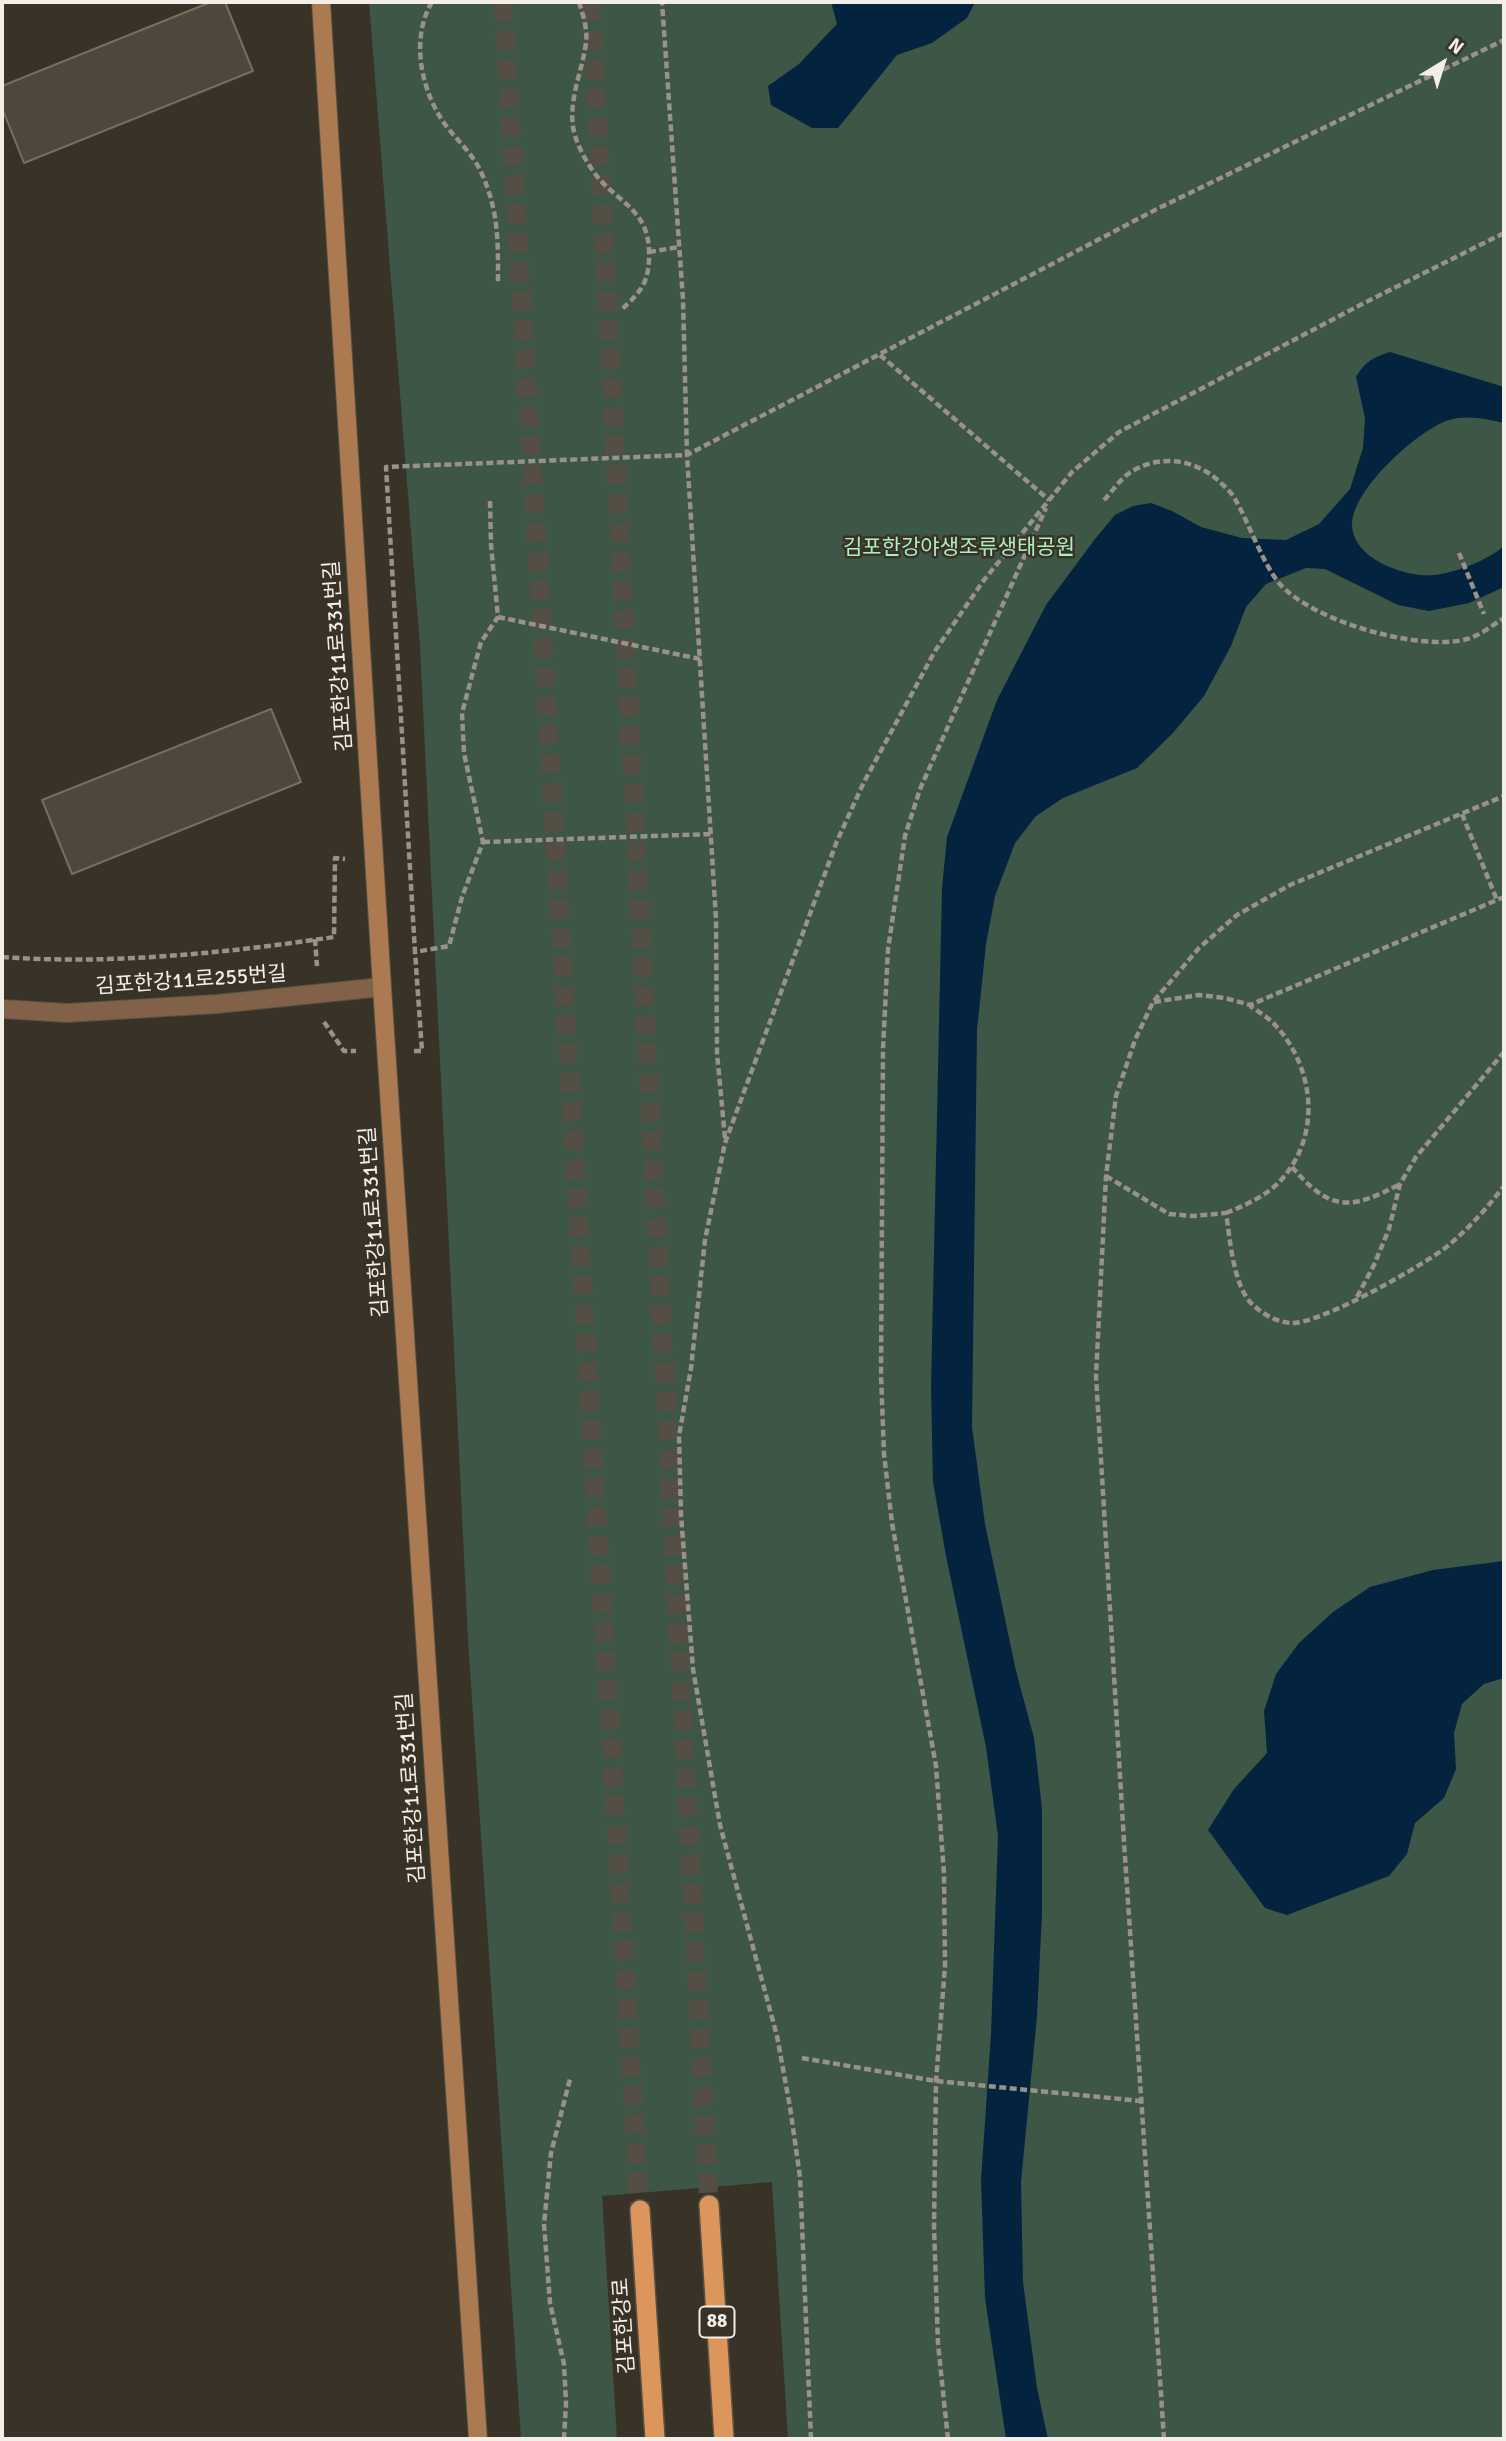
<!DOCTYPE html>
<html>
<head>
<meta charset="utf-8">
<style>
  body { margin:0 }
  #map { position:relative; width:1506px; height:2441px; overflow:hidden; background:#393227; font-family:Signika,sans-serif }
  canvas { display:block }
  .frame { position:absolute; inset:0; border:4px solid #f3eee7; pointer-events:none }
  .north { position:absolute; left:1408px; top:28px; width:70px; height:70px; -webkit-text-stroke:5px #393227; paint-order:stroke; rotate:38deg; font-size:19px; font-weight:700; line-height:28px; text-align:center; color:#f3eee7 }
  .north::after { content:''; display:block; margin:auto; width:24px; height:32px; background:#f3eee7; clip-path:polygon(50% 0,100% 100%,50% 72%,0 100%) }
</style>
</head>
<body>
<div id="map">
<canvas width="1506" height="2441"></canvas>
<div class="frame"></div>
<div class="north">N</div>
</div>
<script>
const context = document.querySelector('canvas').getContext('2d');
context.lineJoin = 'round';
function paint(path, color) {
  context.fillStyle = color;
  context.fill(path, 'evenodd');
}
function stroke(path, color, width, dash) {
  context.strokeStyle = color;
  context.lineWidth = width;
  context.lineCap = dash ? 'butt' : 'round';
  context.setLineDash(dash || []);
  context.stroke(path);
}
function label(font, color, halo, rows, align = 'center') {
  context.font = font + ' Signika,"Noto Sans KR",sans-serif';
  context.lineWidth = 5;
  context.setLineDash([]);
  context.textBaseline = 'middle';
  context.strokeStyle = halo;
  context.fillStyle = color;
  for (const [text, x, y, turn = 0] of rows) {
    context.save();
    context.translate(x, y);
    context.rotate((+turn || 0) * Math.PI / 180);
    context.textAlign = isNaN(turn) ? turn : align;
    if (halo) context.strokeText(text, 0, 0);
    context.fillText(text, 0, 0);
    context.restore();
  }
}
const green = new Path2D(`
  M369,2H1504V2439H788L772,2182L602,2196L617,2439H521L468,1639L420,646Z`);
const water = new Path2D(`
  M831,2H975L967,18L932,43L897,55L838,128H812L771,105L768,86L799,64L837,24Z
  M1390,352L1504,387V423C1486,419 1465,414 1446,421C1415,433 1352,490 1352,525C1353,556 1394,572 1420,575C1444,578 1486,562 1504,546V587L1469,603L1429,611L1398,605L1325,569L1306,568L1266,584L1246,607L1231,646L1204,696L1172,734L1137,768L1063,798L1036,816L1015,843L995,896L986,944L977,1030L972,1427L985,1524L1016,1671L1034,1738L1042,1809V1913L1037,2016L1021,2182L1023,2282L1037,2388L1048,2439H1006L985,2298L981,2180L991,2034L998,1836L986,1747L946,1556L933,1482L931,1387L942,888L947,837L997,700L1046,605L1095,539L1115,515L1133,506L1151,503L1172,511L1201,527L1242,538L1286,540L1319,524L1350,489L1363,448L1365,418L1356,377C1365,362 1373,357 1390,352Z
  M1504,1561V1678L1484,1684L1462,1704L1454,1733L1456,1769L1444,1798L1415,1823L1407,1854L1389,1876L1287,1915L1265,1908L1208,1830L1234,1789L1267,1753L1264,1711L1276,1674L1299,1643L1333,1612L1370,1587L1433,1570Z`);
const building = new Path2D(`
  M211,2H225L253,71L24,163L2,108V86Z
  M271,709L301,782L72,874L42,800Z`);
const trunkTunnel = new Path2D(`
  M503,2L640,2210
  M591,2L709,2205`);
const path = new Path2D(`
  M432,2C411,37 420,86 442,120C454,138 472,152 481,172C499,211 498,241 498,283
  M579,2C583,15 588,30 586,43C582,72 569,98 573,127C576,144 586,162 596,175C617,202 648,209 649,251C650,281 642,291 621,310
  M649,252L679,247
  M880,355L1049,500
  M1104,500C1113,491 1122,476 1134,470C1164,454 1197,460 1221,483C1226,488 1232,493 1235,499C1249,523 1262,562 1279,583C1311,621 1420,652 1467,639C1481,635 1493,625 1504,618
  M490,501L491,545L498,617L481,642L462,713L464,753L483,842L462,897L449,946L415,952L386,467L687,455L683,300L662,2
  M1459,553L1484,614
  M498,617L700,659
  M1462,814L1497,900
  M483,842L711,834
  M315,939L317,966
  M2,957C110,965 226,953 334,937L335,858L345,859
  M1154,1002L1199,995L1225,998L1250,1005L1504,897
  M324,1022L344,1051H356
  M414,1051H422L415,952
  M725,1138L717,1053L716,919L687,455L1157,209L1504,40
  M1292,1167C1330,1211 1349,1211 1400,1184
  M1106,1176L1169,1214L1193,1216L1226,1213C1230,1238 1233,1287 1253,1305C1263,1314 1276,1322 1291,1323C1319,1325 1426,1264 1449,1245C1470,1227 1488,1207 1504,1186
  M1226,1213C1246,1205 1268,1195 1282,1179C1321,1135 1315,1069 1276,1026C1269,1018 1259,1012 1250,1006
  M1357,1297L1374,1265L1389,1229L1400,1184L1416,1157L1504,1052
  M802,2058L936,2081L1141,2101
  M564,2439L566,2403L564,2364L550,2303L544,2224L551,2153L570,2079
  M811,2439L800,2177L790,2107L777,2036L720,1825L693,1669L681,1515L679,1436L691,1368L705,1240L725,1143L837,841L864,782L935,651L984,580L1072,472L1119,432L1364,303L1504,233
  M948,2439L938,2344L934,2227L936,2081L945,1966L944,1874L936,1766L892,1523L884,1454L881,1375L883,1049L888,949L905,836L920,789L1046,508
  M1164,2439L1124,1842L1096,1376L1106,1176L1116,1096L1135,1040L1153,1002L1199,948L1237,915L1290,885L1504,796`);
const minor = new Path2D(`
  M2,1009L67,1013L217,1004L382,987`);
const secondary = new Path2D(`
  M321,2L382,987L478,2439`);
const trunk = new Path2D(`
  M709,2205L724,2439
  M640,2210L655,2439`);
const shields = [
  [717,2322,35]
];
const shieldNames = [
  ["88",717,2322]
];
const parkNames = [
  ["김포한강야생조류생태공원",959,548]
];
const streetNames = [
  ["김포한강11로331번길",339,656,-94],
  ["김포한강11로255번길",191,981,-4],
  ["김포한강11로331번길",375,1222,-94],
  ["김포한강11로331번길",412,1788,-94],
  ["김포한강로",625,2326,-94]
];
paint(green, '#3e5645');
paint(water, '#04233e');
paint(building, '#4e473b');
stroke(building, '#766e61', 2);
stroke(trunkTunnel, '#554e44', 19, [19, 10]);
stroke(minor, '#575046', 20);
stroke(secondary, '#575046', 20);
stroke(trunk, '#575046', 22);
stroke(path, '#989289', 4.5, [7, 3.5]);
stroke(minor, '#816148', 18);
stroke(secondary, '#ac7a51', 18);
stroke(trunk, '#dc955a', 19);
for (const [x, y, w] of shields) {
  const box = new Path2D();
  box.roundRect(x - w / 2, y - 15.5, w, 31, 5);
  context.fillStyle = '#393227';
  context.fill(box);
  stroke(box, '#f3eee7', 2);
}
label('bold 19px', '#f3eee7', null, shieldNames);
label('21px', '#acf0c1', '#393227', parkNames);
label('21px', '#f3eee7', '#393227', streetNames);
</script>
</body>
</html>
